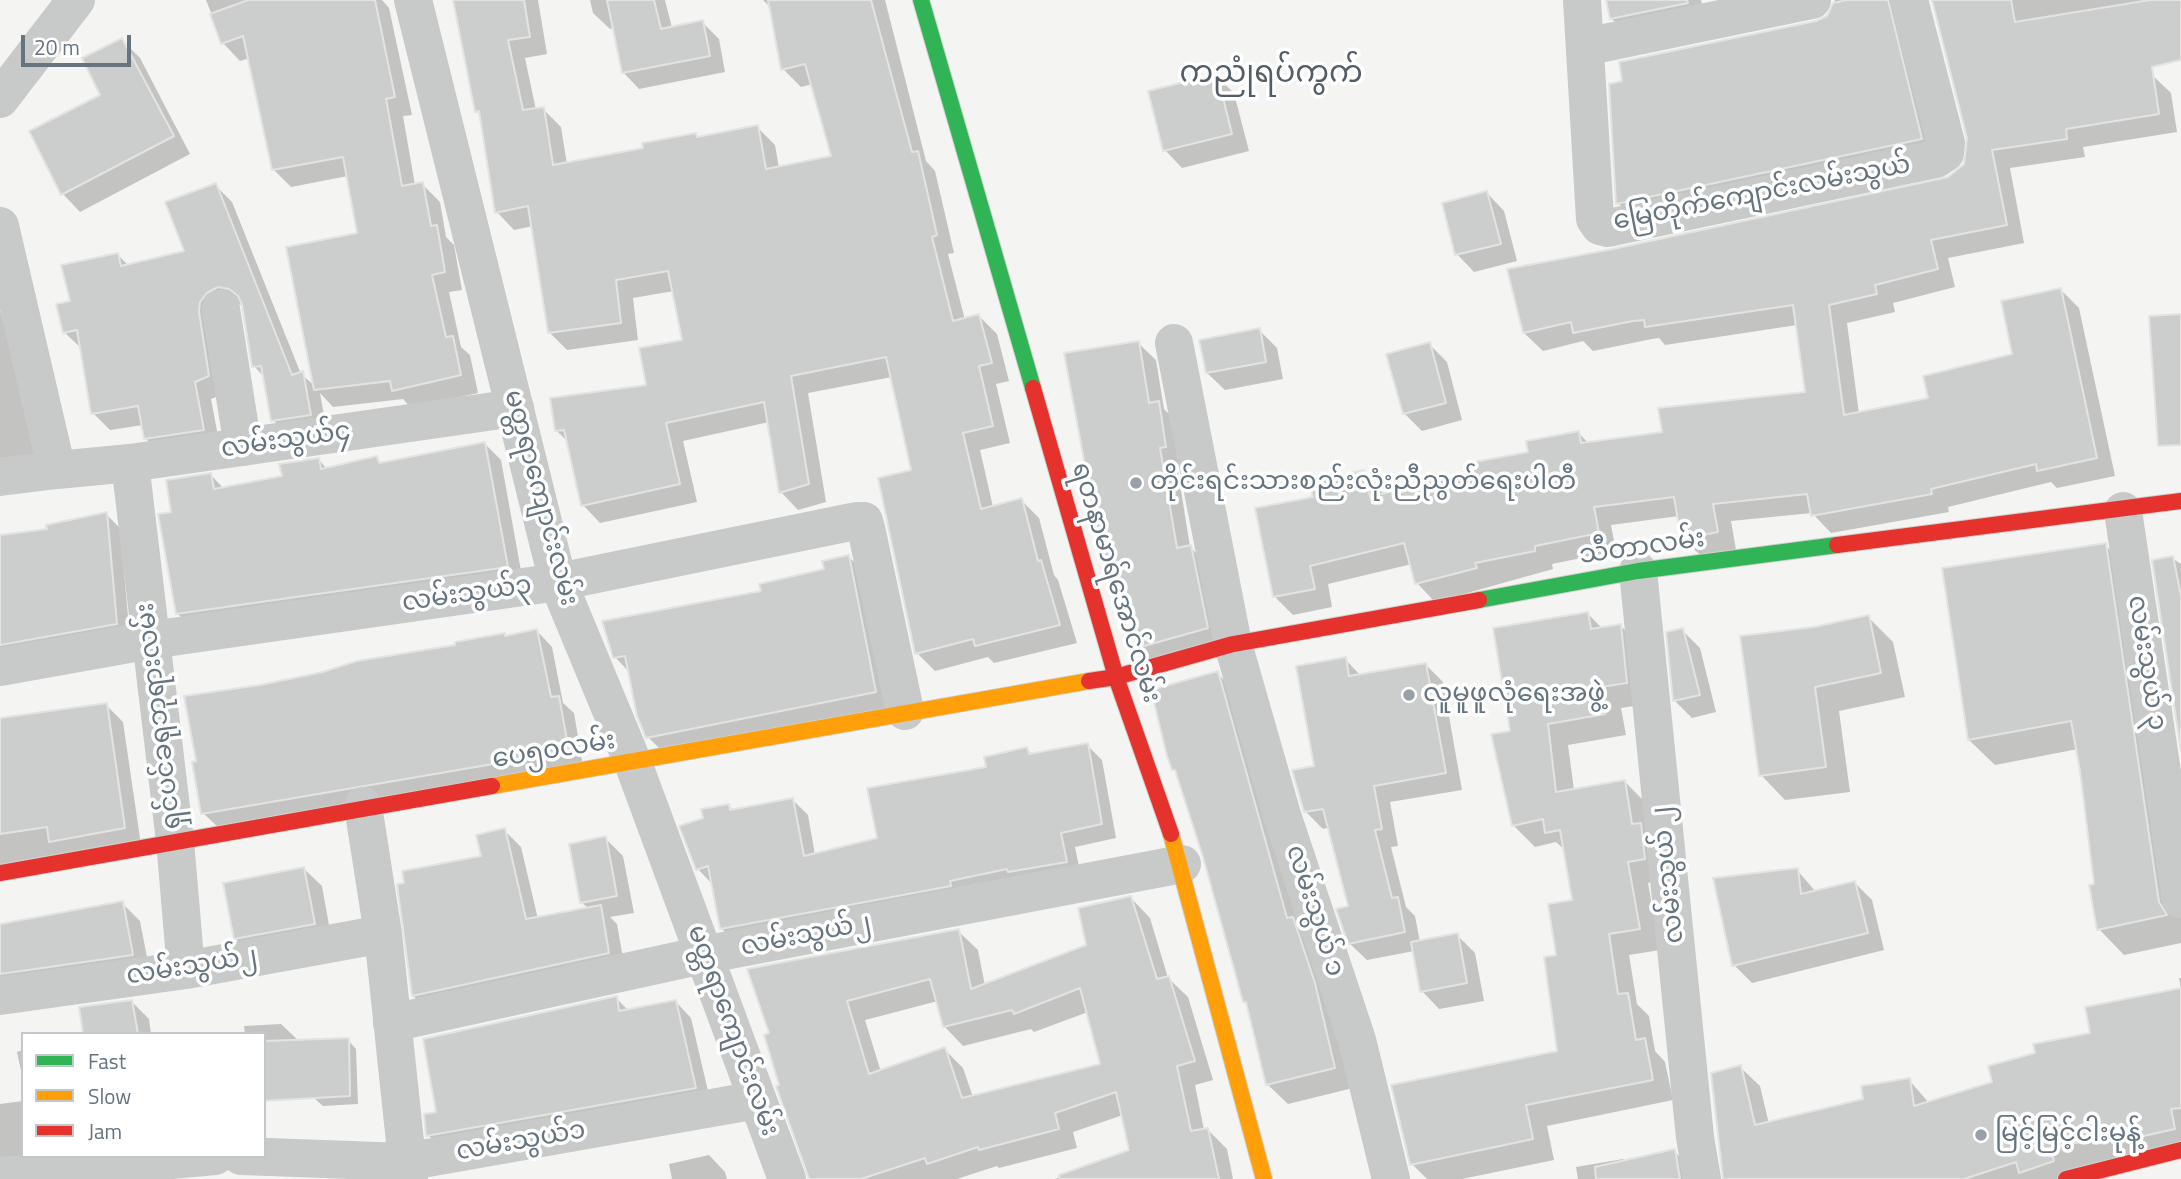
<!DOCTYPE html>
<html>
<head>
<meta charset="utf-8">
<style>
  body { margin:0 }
  #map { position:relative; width:2181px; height:1179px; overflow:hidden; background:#f4f4f2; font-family:"Titillium Web",sans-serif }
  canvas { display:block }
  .legend { position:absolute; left:21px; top:1032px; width:245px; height:126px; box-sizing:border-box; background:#fff; border:2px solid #c2c7cc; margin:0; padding:9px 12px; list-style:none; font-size:21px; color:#667480 }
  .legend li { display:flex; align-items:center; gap:14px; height:35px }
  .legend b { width:35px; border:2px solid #c2c7cc }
  .scale { position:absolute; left:21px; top:35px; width:110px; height:32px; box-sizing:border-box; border:4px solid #667480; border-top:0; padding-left:9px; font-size:21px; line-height:24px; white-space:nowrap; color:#667480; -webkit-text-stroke:5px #fff; paint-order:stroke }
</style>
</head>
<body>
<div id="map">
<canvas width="2181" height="1179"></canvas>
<ul class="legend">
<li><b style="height:9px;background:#30b455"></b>Fast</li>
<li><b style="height:9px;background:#ff9f0a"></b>Slow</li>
<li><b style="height:9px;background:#e5322d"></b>Jam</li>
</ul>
<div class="scale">20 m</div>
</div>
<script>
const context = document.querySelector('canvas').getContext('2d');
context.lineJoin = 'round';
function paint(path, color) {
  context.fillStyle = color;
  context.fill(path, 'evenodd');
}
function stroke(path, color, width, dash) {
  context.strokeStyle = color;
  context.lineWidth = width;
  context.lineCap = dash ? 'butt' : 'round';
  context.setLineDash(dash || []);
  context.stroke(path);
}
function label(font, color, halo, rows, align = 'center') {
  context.font = font + ' "Titillium Web","Noto Sans Myanmar",sans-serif';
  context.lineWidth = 7;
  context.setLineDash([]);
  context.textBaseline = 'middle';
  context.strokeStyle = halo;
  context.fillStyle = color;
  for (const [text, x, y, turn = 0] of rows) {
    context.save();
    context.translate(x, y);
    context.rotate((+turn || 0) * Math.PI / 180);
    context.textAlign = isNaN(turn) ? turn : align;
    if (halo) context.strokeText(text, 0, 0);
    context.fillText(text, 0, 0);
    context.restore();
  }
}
const shadow = new Path2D(`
  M206,0H382L389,8L412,115L403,116L415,185L422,184L440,202L446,237L454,245L462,290L449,292L461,347L470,355L478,393L411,408L403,399L333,407L320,393L327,432L290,437L273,420L265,378L254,366L244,305L235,304L226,393L211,399L220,447L162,455L145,438L143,425L110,430L93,413L82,349L64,332L72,302L118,255L129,266L186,253L215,185L232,202L301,374L315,386L359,235L348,176L291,187L273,169L250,58L240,61L223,43Z
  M453,0H538L547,54L525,58L536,110L543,109L561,127L567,164L645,149L695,135L699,138L757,127L775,145L779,168L833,157L813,84L801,87L783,69L768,5L763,0H885L926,161L935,171L954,253L948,254L965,320L979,316L997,334L1009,381L996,384L1010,443L980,450L993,507L1021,500L1039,518L1054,575L1058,580L1077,643L994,663L988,657L935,671L917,653L913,471L892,377L808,393L826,502L798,510L781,492L769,422L683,441L697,502L600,523L583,505L568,442L557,431L648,387L684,341L674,291L633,298L638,340L567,350L549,332L533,226L514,230L497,212L481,116L476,111Z
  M590,0H665L672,28L702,22L719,39L725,72L639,89L623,72L614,28L610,29L593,13Z
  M1608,0H1701L1706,21L1630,37L1612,19Z
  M1835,0H1917L1940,158L1636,221L1618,203L1817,23L1828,17Z
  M1933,0H2181V38L2058,67L2152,75L2171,93L2177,132L2083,147L2085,157L2010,168L2024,243L1948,258L1955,287L1893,303L1895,312L1847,323L1859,414L1930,399L2014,356L2061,290L2079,308L2115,476L2057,488L2051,482L1948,507L1949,512L1831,533L1812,513L1731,521L1736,550L1701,556L1683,538L1679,516L1611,525L1616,551L1552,564L1553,569L1435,602L1417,583L1412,564L1328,584L1332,607L1293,615L1274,596L1315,498L1363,472L1381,490L1383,496L1530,454L1578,432L1589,444L1664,434L1807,394L1797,325L1665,345L1659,338L1652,339L1593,351L1583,341L1543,351L1524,333L1509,270L1941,182L1966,165L1969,137Z
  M122,40L140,58L190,154L80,212L63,194L32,132L102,96Z
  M1216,76L1234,93L1249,151L1182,168L1165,150Z
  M1487,193L1504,211L1517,261L1474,272L1457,254Z
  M0,310L43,466L0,476Z
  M1259,330L1277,348L1283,379L1225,390L1207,373Z
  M1138,343L1156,360L1164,409L1176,421L1183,464L1177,465L1190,547L1208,565L1224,646L1156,665L1138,648L1130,609L1117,596Z
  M1429,344L1447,362L1462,420L1422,431L1404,413Z
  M485,444L501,460L523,582L193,629L178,614L173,513L211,475L224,489L284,477L319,460L328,470L377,458L382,464Z
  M106,514L120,528L130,638L0,665V536L49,530Z
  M2105,545L2130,570L2181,908V943L2124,955L2099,929L2078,749L1995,765L1969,740Z
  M849,557L865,573L891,708L664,753L648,737L630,673L615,657L763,593L826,571Z
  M2172,558L2181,564V739Z
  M1588,614L1603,629L1621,626L1642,648L1648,704L1621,708L1626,735L1568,745L1574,790L1625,782L1646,803L1665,880L1648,883L1660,950L1629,955L1637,1004L1649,1016L1655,1051L1665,1062L1673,1100L1547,1126L1554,1160L1462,1179H1427L1412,1164L1559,1052L1558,956L1574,901L1566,851L1556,842L1535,847L1514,826L1512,733Z
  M1868,617L1893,642L1905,697L1839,711L1850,792L1785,800L1761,775L1814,629Z
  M1682,630L1700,648L1716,712L1692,718L1675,701Z
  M537,631L552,647L563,703L574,713L583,766L219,828L203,813L198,763L260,686L504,634L507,637Z
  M1345,659L1361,676L1426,665L1443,682L1462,790L1390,802L1398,846L1391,847L1406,907L1415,916L1420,942L1457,935L1475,953L1484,1001L1439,1009L1422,991L1414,951L1367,960L1349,943L1351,908L1330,827L1323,829L1306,812Z
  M1217,673L1237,693L1353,1088L1288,1104L1268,1085L1248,1005L1244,1001L1205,858L1178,773L1174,769Z
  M106,705L123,722L141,845L0,876V724Z
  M1087,745L1102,760L1116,838L1075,847L1081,876L737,944L722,929L712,884L698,869L705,820L729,806L734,811L793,800L808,815L815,855L879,839L988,768L1027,749L1033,755Z
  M504,830L521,847L538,919L589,909L581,902L605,838L623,856L634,913L610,917L617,924L625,970L430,1012L413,996L483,857Z
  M304,869L322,886L332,942L253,956L235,938Z
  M1797,870L1816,892L1855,883L1872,900L1884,950L1752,983L1734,965Z
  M1131,898L1150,918L1168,978L1188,997L1213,1080L1195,1085L1204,1130H1208L1227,1149L1233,1179H1055L1131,1151L1123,1115L1073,1132L1077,1148L999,1168L997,1166L957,1179H810L767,1036L958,931L978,950L985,986L1088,946ZM938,1001L944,1026L963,1046L1031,1029L1034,1032L1088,1012L1102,1065L973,1097L963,1068L944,1049L881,1072L865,1020Z
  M122,903L140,921L150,973L0,1004V924Z
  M2179,978H2181V1151L2072,1179H1725L1740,1067L1760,1086L1769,1124L1865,1100L1909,1080L1929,1103L1994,1083L2037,1054L2092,1034L2181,989Z
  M616,998L629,1011L676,1002L691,1018L711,1104L444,1151L428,1135L438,1113Z
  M131,1001L149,1019L151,1034H85Z
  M281,1024L299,1041L264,1081V1034H245L244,1026Z
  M348,1040L356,1049L358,1104L323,1106L314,1098Z
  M23,1050V1080L17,1052Z
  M23,1101V1156L0,1171V1104Z
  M1674,1151L1693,1170L1695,1179H1578L1576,1167L1623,1159L1626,1162Z
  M709,1155L725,1172L727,1179H672L669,1164Z`);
const building = new Path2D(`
  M248,0H375L395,97L386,99L402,186L423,182L431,226L437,225L445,272L432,275L446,337L453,336L461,375L392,391L390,381L314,390L286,247L357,233L343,157L272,170L243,36L221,44L210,14Z
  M453,0H524L530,37L508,40L523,110L544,107L553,165L643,148L642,143L696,133L697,137L758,125L766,169L831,156L805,64L781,70L768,0H871L912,152L918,151L937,235L932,237L953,321L979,314L992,363L979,366L993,426L963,433L981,509L1022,498L1038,561L1041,560L1060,625L975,646L973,639L915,654L878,478L911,470L886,357L791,376L809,484L779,493L764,402L666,423L680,484L581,506L564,430L555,431L550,398L646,385L639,348L682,340L668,271L616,280L621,323L548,333L528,206L495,213L479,111L475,112Z
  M607,0H654L661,29L703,20L710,56L622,73Z
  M1606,0H1687L1688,3L1610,19Z
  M1847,0H1888L1922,139L1616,204L1609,84L1622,81L1619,62L1816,21L1827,16L1833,3Z
  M1932,0H2011L2015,22L2150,0H2181V60L2152,67L2159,114L2066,129L2067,139L1992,150L2007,225L1931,240L1938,269L1875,285L1877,294L1829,305L1844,415L1928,398L1923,376L2012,354L2001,301L2061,288L2097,458L2037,471L2036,464L1931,489L1932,494L1811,516L1807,494L1713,504L1718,532L1681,539L1674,497L1594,507L1599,533L1535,546V551L1475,563L1477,568L1415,584L1404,543L1310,566L1315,589L1273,597L1255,508L1313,497L1309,482L1364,470L1370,497L1476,469L1475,462L1528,452L1526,441L1579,431L1581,443L1662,432L1658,408L1805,392L1793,305L1645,327L1644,320L1633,321L1573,333L1571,322L1523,333L1507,269L1613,249L1948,177L1964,164L1967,138Z
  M122,38L174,136L61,195L29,131L100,95L82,58Z
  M1217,74L1232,134L1163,151L1148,91Z
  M216,183L292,375L303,371L311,415L271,421L261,366L252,367L242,305L238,296L229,289L218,287L207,293L200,302L199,312L209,376L195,382L204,430L144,439L138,406L91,414L77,330L63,333L56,304L70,301L61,265L118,253L121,266L184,251L165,202Z
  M1487,191L1501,244L1455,255L1442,203Z
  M2181,314V445L2158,446L2149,316Z
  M1260,328L1266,362L1206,373L1199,340Z
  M1139,341L1149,403L1159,401L1166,447L1160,448L1177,548L1191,545L1208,628L1137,648L1126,595L1116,597L1098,535L1064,353Z
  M1430,342L1446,403L1403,414L1386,354Z
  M485,442L508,567L176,614L158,514L171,512L166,480L211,473L214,489L282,476L279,464L319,458L321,469L377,456L379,463Z
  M107,512L117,624L0,645V535L47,529L46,525Z
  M2106,543L2159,902L2167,915L2097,930L2089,885L2094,884L2080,771L2071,721L1968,740L1942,568Z
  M849,555L876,692L646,738L637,716L625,656L613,658L602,621L761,591L759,584L824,569L822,561Z
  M2173,556L2181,596V751L2152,560Z
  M1588,612L1591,629L1621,624L1627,683L1601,687L1605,714L1548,724L1556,792L1625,780L1632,824L1641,823L1645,859L1628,862L1640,929L1609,934L1618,994L1628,993L1636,1040L1645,1038L1653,1080L1526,1105L1533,1139L1410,1165L1391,1085L1557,1051L1544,957L1556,955L1548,904L1572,900L1560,830L1545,833L1543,819L1512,826L1491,734L1510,731L1493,628Z
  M1869,615L1881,673L1815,687L1826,767L1759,776L1740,636L1814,627Z
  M1683,628L1700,695L1673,701L1666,632Z
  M537,629L551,697L559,696L569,751L201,814L192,762L196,761L184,696L260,685L323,672L357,661L455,645V642L505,633V636Z
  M1346,657L1349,676L1426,663L1446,773L1374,786L1382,829L1375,830L1392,898L1398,897L1405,932L1348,944L1336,909L1348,906L1323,809L1304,812L1292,770L1314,766L1296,666Z
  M1218,671L1287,918L1293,917L1315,983L1335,1068L1266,1085L1246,1002H1243L1203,857L1175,770H1172L1167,756L1151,690Z
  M107,703L125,828L49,842L47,827L0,834V718Z
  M1088,743L1102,824L1061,833L1067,862L1008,872L1007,869L950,881L951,886L720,929L708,866L696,870L679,826L703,818L701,809L729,804L730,810L793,798L804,856L877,838L867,788L986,767L984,757L1027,747L1029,754Z
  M505,828L526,919L601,905L609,953L412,996L397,884L404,883L402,871L481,856L476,835Z
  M606,836L617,896L580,903L569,844Z
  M304,867L315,924L234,939L223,883Z
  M1798,868L1801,894L1855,881L1868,933L1732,966L1713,878Z
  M1131,896L1157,979L1169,976L1195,1061L1177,1066L1191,1131L1208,1128L1219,1179H1060L1059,1175L1129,1150L1116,1092L1055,1113L1059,1129L979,1150L978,1147L927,1164L925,1158L861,1179H809L776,1086L779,1085L764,1035L769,1033L747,969L959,929L971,989L1086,945L1078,908ZM930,979L943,1027L1012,1010L1014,1014L1080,988L1100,1064L962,1098L945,1047L869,1074L847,1001Z
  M123,901L133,955L0,974V924Z
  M1458,933L1467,983L1420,992L1411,942Z
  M2181,988V1108L2171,1109L2175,1129L2112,1143L2111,1136L2050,1148L2054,1161L2019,1173L2016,1162L1964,1179H1723L1711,1073L1741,1065L1755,1125L1863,1099L1861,1086L1910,1078L1914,1106L1992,1082L1988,1066L2035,1053L2033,1044L2090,1033L2085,1007Z
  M617,996L619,1011L676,1000L696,1088L426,1136L424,1114L436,1112L423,1039Z
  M132,1000L138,1034H83L79,1007Z
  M349,1038L350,1096L264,1101V1041Z
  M1675,1149L1680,1179H1596L1595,1167Z`);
const street = new Path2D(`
  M413,0L558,582L633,763L787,1179
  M1582,0L1595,219L1600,226L1608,228L1936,159L1945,153L1946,143L1909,0
  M1585,47L1812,0
  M0,99L76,0
  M0,226L57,470L0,477
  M221,309L243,447
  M1174,343L1233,644L1282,815L1357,1040L1391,1179
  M130,463L175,841L186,970
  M57,470L130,463L515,408
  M2123,511L2181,899
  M1638,571L1695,1137L1702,1179
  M0,667L151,640L558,582L856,521H864L866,528L905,711
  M363,806L383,934L409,1179
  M0,996L186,970L383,934
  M392,1023L703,955L1182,864
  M241,1156L405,1162L757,1100
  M0,1176L215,1156`);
const fast = new Path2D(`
  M921,0L1033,388
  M1479,600L1638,571L1837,545`);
const slow = new Path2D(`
  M492,786L1089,681
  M1171,834L1264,1179`);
const jam = new Path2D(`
  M1033,388L1116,677L1171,834
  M1837,545L2181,501
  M1089,681L1116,677L1233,644L1479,600
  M0,873L492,786
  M2066,1179L2181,1150`);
const markers = [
  [1136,483,7,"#98a1a8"],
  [1409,695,7,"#98a1a8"],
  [1981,1135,7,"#98a1a8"]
];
const streetNames = [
  ["မြေတိုက်ကျောင်းလမ်းသွယ်",1762,194,-11],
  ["လမ်းသွယ်၄",286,441,-8],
  ["မတ္တရာကျောင်းလမ်း",540,498,75],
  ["သီတာလမ်း",1642,548,-8],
  ["ရတနာမာရ်အောင်လမ်း",1115,583,73],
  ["လမ်းသွယ်၃",467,595,-8],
  ["လမ်းသွယ် ၃",2146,663,81],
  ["ရှင်ပင်ခရုဘုရားလမ်း",160,716,-97],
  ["ပေ၅၀လမ်း",554,751,-9],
  ["လမ်းသွယ် ၂",1669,875,-96],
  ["လမ်းသွယ် ၁",1314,911,72],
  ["လမ်းသွယ်၂",806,936,-11],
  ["လမ်းသွယ်၂",192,967,-9],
  ["မတ္တရာကျောင်းလမ်း",732,1031,70],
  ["လမ်းသွယ်၁",521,1142,-10]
];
const poiNames = [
  ["တိုင်းရင်းသားစည်းလုံးညီညွတ်ရေးပါတီ",1150,483],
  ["လူမူဖူလုံရေးအဖွဲ့",1423,695],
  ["မြင့်မြင့်ငါးမုန့်",1995,1135]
];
const quarterNames = [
  ["ကညုံရပ်ကွက်",1271,75]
];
paint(shadow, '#0003');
paint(building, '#cccdcd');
stroke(building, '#e3e3e2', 2);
stroke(fast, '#d0d0d0', 18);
stroke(slow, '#d0d0d0', 18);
stroke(jam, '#d0d0d0', 18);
stroke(street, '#c8caca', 38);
stroke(fast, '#30b455', 16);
stroke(slow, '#ff9f0a', 16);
stroke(jam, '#e5322d', 16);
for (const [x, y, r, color] of markers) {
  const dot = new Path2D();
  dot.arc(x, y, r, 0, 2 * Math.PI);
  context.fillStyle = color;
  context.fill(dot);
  stroke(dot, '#fff', 2.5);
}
label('26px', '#667480', '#fff', streetNames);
label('26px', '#667480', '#fff', poiNames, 'left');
label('30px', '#535d66', '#fff', quarterNames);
</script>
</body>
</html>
